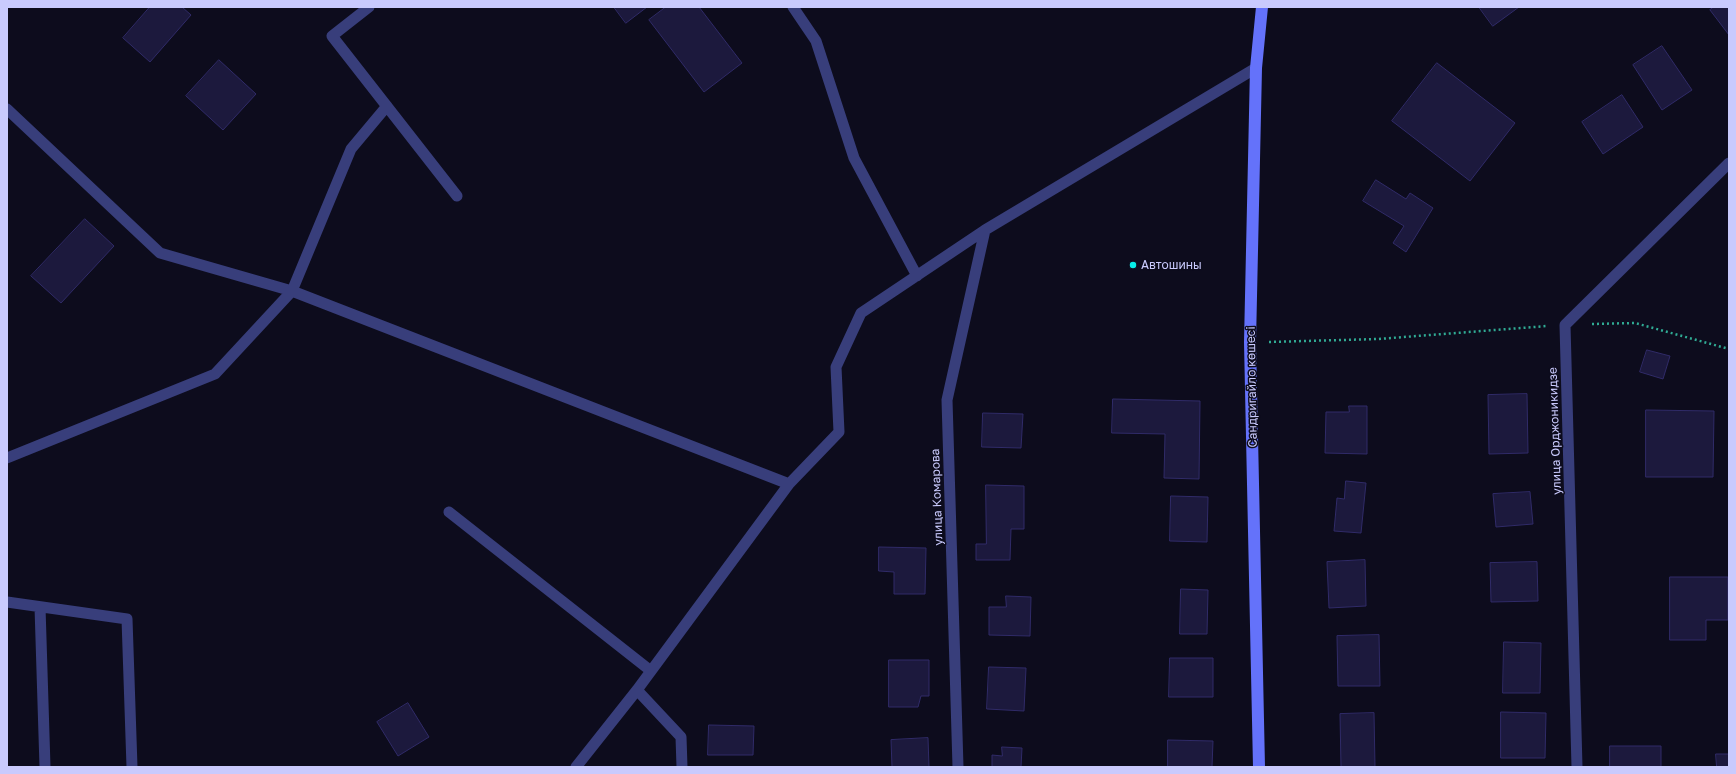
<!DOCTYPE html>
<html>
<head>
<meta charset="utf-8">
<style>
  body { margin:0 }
  #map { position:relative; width:1736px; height:774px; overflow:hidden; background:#0d0c1d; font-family:"Golos Text",sans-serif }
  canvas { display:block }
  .frame { position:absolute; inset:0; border:8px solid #c9cafd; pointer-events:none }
</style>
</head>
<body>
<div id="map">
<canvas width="1736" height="774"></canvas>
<div class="frame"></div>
</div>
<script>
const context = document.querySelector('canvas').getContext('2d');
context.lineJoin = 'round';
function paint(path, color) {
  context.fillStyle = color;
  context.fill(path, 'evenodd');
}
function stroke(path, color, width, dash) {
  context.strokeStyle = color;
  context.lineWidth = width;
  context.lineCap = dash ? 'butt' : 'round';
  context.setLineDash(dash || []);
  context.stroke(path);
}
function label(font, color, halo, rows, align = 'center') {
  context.font = font + ' "Golos Text",sans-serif';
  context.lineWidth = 3;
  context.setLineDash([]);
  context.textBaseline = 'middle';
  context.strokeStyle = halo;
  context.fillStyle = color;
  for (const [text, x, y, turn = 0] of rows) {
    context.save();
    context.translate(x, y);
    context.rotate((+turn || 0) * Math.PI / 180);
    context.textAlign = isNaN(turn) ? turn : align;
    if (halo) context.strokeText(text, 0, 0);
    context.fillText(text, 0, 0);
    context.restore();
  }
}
const building = new Path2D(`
  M150,7H182L191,15L150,62L123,38Z
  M614,7H647L626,23Z
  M666,7H699L742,63L704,92L649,20Z
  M1479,7H1519L1493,26Z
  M1714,7H1729V35L1710,10Z
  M1662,46L1692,90L1662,110L1633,65Z
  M219,60L256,94L223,130L186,96Z
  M1437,63L1515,123L1470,181L1392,121Z
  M1622,95L1643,127L1603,154L1582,122Z
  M1376,180L1406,199L1410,193L1433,208L1406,252L1393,243L1404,226L1363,201Z
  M85,219L114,246L61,303L31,276Z
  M1647,350L1670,356L1663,379L1640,372Z
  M1527,394L1528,453L1489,454L1488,395Z
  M1113,399L1200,401L1199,479L1164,478L1165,434L1112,433Z
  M1349,406H1367V454L1325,453L1326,412H1349Z
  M1646,410L1714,411L1713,477H1646Z
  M983,413L1023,414L1021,448L982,447Z
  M1346,481L1366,483L1361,533L1334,531L1337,498L1344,499Z
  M986,485L1024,486V529H1011L1010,560H976V544H986Z
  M1530,492L1533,524L1496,527L1493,494Z
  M1171,496L1208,497L1207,542L1170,541Z
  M879,547L926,548L925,594H894V572L879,571Z
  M1365,560L1366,606L1329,608L1327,562Z
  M1537,562L1538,601L1491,602L1490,563Z
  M1670,577H1728V620H1706V640H1670Z
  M1181,589L1208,590L1207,634H1180Z
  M1006,596L1031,597L1030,636L989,635V607H1006Z
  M1379,635L1380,686H1338L1337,636Z
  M1504,642L1541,643L1540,693H1503Z
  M1170,658H1213V697H1169Z
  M889,660H929V696H921L918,707H889Z
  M989,667L1026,668L1024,711L987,709Z
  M408,703L429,737L398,756L377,722Z
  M1501,712L1546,713L1545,758H1501Z
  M1374,713L1375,767H1341L1340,714Z
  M709,725L754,726L753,755H708Z
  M928,738L929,767H892L891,740Z
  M1168,740L1213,741L1212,767H1168Z
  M1610,746H1661V767H1610Z
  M1002,747L1022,748L1021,767H992V755L1002,756Z
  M1716,754H1729V767H1717Z`);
const path = new Path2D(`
  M1592,324L1635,323L1729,349
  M1269,342L1378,339L1547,326`);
const lane = new Path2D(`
  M369,7L332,36L457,196
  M793,7L816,41L854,158L917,276
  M7,109L160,253L292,291L789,484
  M7,458L215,374L292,291L351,149L387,106
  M449,512L651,671
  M7,602L127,619L132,767
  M40,607L45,767
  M637,690L681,737L682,767
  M576,767L637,690L789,484L839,432L836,367L861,313L985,230L1256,68
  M958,767L947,400L985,230
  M1577,767L1565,325L1729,163`);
const secondary = new Path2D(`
  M1259,767L1250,342L1256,68L1262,7`);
const markers = [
  [1133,265,4,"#07ece7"]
];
const poiNames = [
  ["Автошины",1141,265]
];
const streetNames = [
  ["Сандригайло көшесі",1252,387,-91],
  ["улица Орджоникидзе",1555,431,-92],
  ["улица Комарова",937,497,-92]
];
paint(building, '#1c193d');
stroke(building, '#302b68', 1);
stroke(path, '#30ab94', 2.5, [2, 3]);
stroke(lane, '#383e7b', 11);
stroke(secondary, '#6472fa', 12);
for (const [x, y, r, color] of markers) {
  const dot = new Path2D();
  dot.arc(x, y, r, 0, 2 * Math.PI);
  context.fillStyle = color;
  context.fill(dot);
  stroke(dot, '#0d0c1d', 1.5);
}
label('12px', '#c9cafd', '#0d0c1d', poiNames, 'left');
label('12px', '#c9cafd', '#0d0c1d', streetNames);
</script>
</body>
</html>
